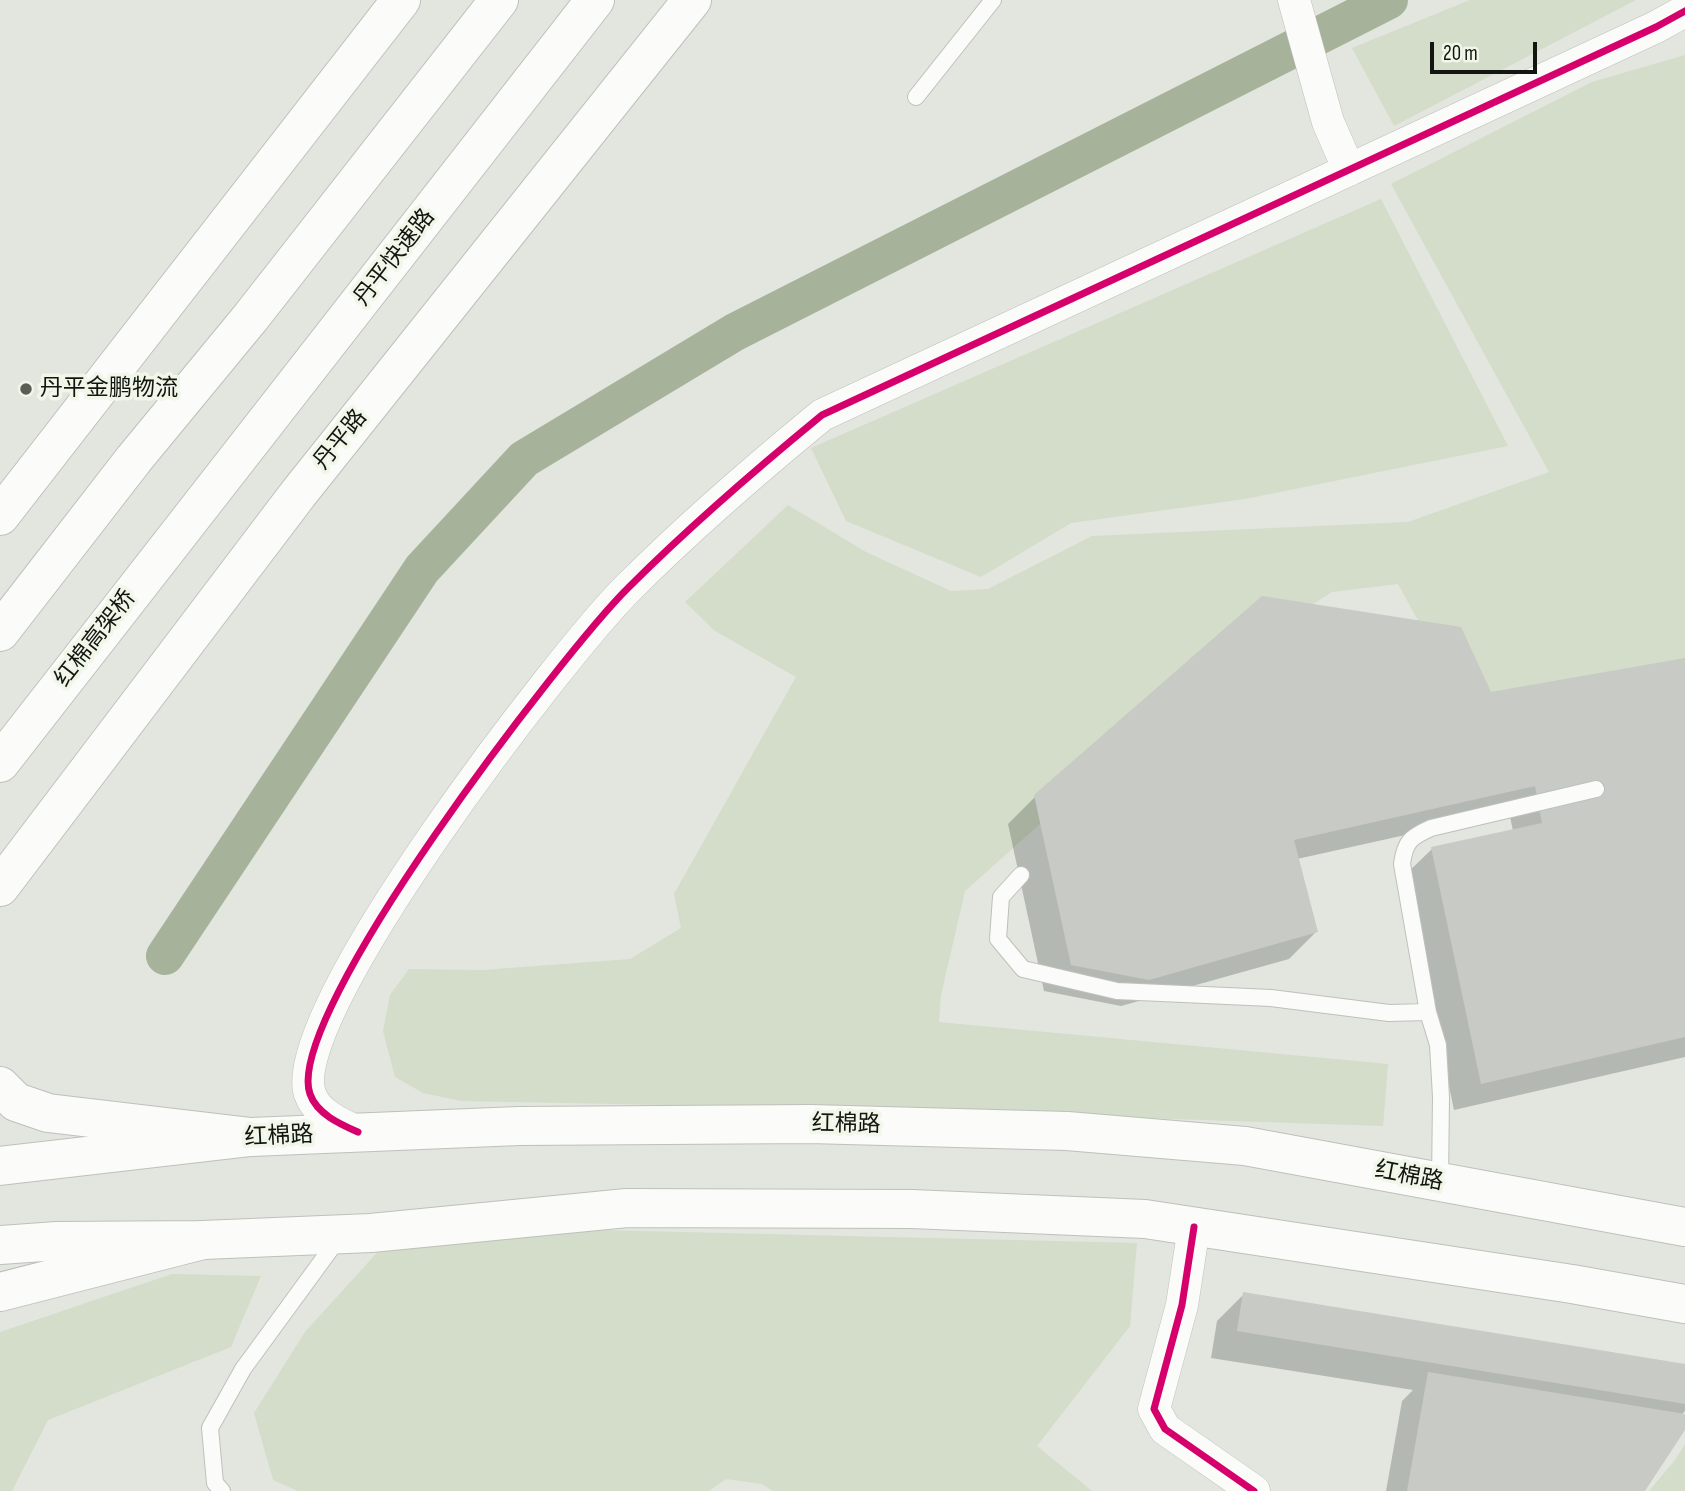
<!DOCTYPE html>
<html>
<head>
<meta charset="utf-8">
<style>
  body { margin:0 }
  #map { position:relative; width:1685px; height:1491px; overflow:hidden; background:#e2e6df; font-family:"Sofia Sans Condensed",sans-serif }
  canvas { display:block }
  .scale { position:absolute; left:1430px; top:42px; width:107px; height:32px; box-sizing:border-box; border:4px solid #131510; border-top:0; padding-left:9px; font-size:21px; line-height:24px; white-space:nowrap; color:#131510; -webkit-text-stroke:5px #f0f7e9; paint-order:stroke }
</style>
</head>
<body>
<div id="map">
<canvas width="1685" height="1491"></canvas>
<div class="scale">20 m</div>
</div>
<script>
const context = document.querySelector('canvas').getContext('2d');
context.lineJoin = 'round';
function paint(path, color) {
  context.fillStyle = color;
  context.fill(path, 'evenodd');
}
function stroke(path, color, width, dash) {
  context.strokeStyle = color;
  context.lineWidth = width;
  context.lineCap = dash ? 'butt' : 'round';
  context.setLineDash(dash || []);
  context.stroke(path);
}
function label(font, color, halo, rows, align = 'center') {
  context.font = font + ' "Sofia Sans Condensed","Noto Sans SC",sans-serif';
  context.lineWidth = 7;
  context.setLineDash([]);
  context.textBaseline = 'middle';
  context.strokeStyle = halo;
  context.fillStyle = color;
  for (const [text, x, y, turn = 0] of rows) {
    context.save();
    context.translate(x, y);
    context.rotate((+turn || 0) * Math.PI / 180);
    context.textAlign = isNaN(turn) ? turn : align;
    if (halo) context.strokeText(text, 0, 0);
    context.fillText(text, 0, 0);
    context.restore();
  }
}
const green = new Path2D(`
  M1470,0H1636L1394,126L1352,48Z
  M1685,55V706L1461,699L1398,584L1332,592L1223,661L965,891L941,995L939,1022L1388,1064L1383,1126L873,1109L461,1101L423,1093L395,1077L383,1031L390,995L409,969L483,970L630,959L681,928L674,894L796,677L715,631L685,602L788,505L866,552L951,591L988,589L1092,536L1408,522L1549,472L1391,184L1592,82Z
  M1381,199L1508,446L1245,499L1071,523L981,577L846,521L811,448Z
  M516,1228L1137,1243L1130,1326L1037,1446L1092,1491H773L762,1484L726,1479L709,1491H298L273,1480L254,1413L305,1332L384,1245Z
  M172,1274L261,1276L231,1347L48,1420L12,1491H0V1332Z
  M1685,1444V1491H1649L1675,1460Z`);
const shadow = new Path2D(`
  M1685,660V1057L1454,1110L1405,875L1432,849L1513,831L1509,812L1297,859L1316,932L1289,959L1121,1006L1044,991L1008,824L1035,797L1490,694Z
  M1244,1294L1685,1365V1411L1681,1415L1685,1416V1427L1643,1491H1386L1402,1401L1413,1390L1211,1358L1217,1321Z`);
const canal = new Path2D(`
  M165,956L422,569L524,459L735,332L1389,0`);
const building = new Path2D(`
  M1262,596L1461,627L1491,692L1685,658V1037L1481,1084L1431,847L1542,823L1535,786L1294,840L1318,932L1149,980L1071,965L1034,795Z
  M1243,1292L1685,1364V1404L1237,1331Z
  M1428,1372L1685,1414V1430L1645,1491H1407Z`);
const lane = new Path2D(`
  M916,97L993,0
  M1021,875L1001,897L998,939L1023,969L1117,991L1271,998L1389,1013L1428,1012L1438,1045L1441,1097L1440,1183
  M1428,1012L1402,864C1405,841 1411,837 1431,828L1596,789
  M222,1491L215,1483L210,1428L243,1369L338,1239`);
const street = new Path2D(`
  M1294,0L1328,122L1349,170
  M358,1132C340,1124 317,1114 310,1094C282,1016 565,650 629,587C690,526 755,470 822,415L1656,27L1685,11
  M1194,1227L1182,1305L1154,1409L1165,1429L1254,1491`);
const secondary = new Path2D(`
  M0,1166L251,1137L519,1126L810,1124L1067,1131L1245,1146L1685,1227
  M0,1245L57,1241L203,1240L371,1233L627,1208L912,1209L1145,1219L1572,1284L1685,1304`);
const highway = new Path2D(`
  M0,516L401,0
  M0,632L134,459L251,317L499,0
  M0,763L595,0
  M0,887L298,494L692,0
  M0,1086L16,1102L48,1113L251,1137
  M0,1292L203,1240`);
const cycleway = new Path2D(`
  M358,1132C340,1124 317,1114 310,1094C282,1016 565,650 629,587C690,526 755,470 822,415L1656,27L1685,11
  M1194,1227L1182,1305L1154,1409L1165,1429L1254,1491`);
const markers = [
  [26,389,7,"#5b5e58"]
];
const streetNames = [
  ["丹平快速路",395,258,-52],
  ["丹平路",341,440,-51],
  ["红棉高架桥",96,639,-52],
  ["红棉路",846,1125,1],
  ["红棉路",279,1137,-3],
  ["红棉路",1409,1177,11]
];
const poiNames = [
  ["丹平金鹏物流",40,389]
];
paint(green, '#d3ddc9');
paint(shadow, '#0003');
stroke(canal, '#a6b39a', 38);
paint(building, '#c7cac5');
stroke(lane, '#bdc1bb', 18);
stroke(street, '#bdc1bb', 33);
stroke(secondary, '#bdc1bb', 40);
stroke(highway, '#bdc1bb', 40);
stroke(lane, '#fbfbfa', 16);
stroke(street, '#fbfbfa', 32);
stroke(secondary, '#fbfbfa', 38);
stroke(highway, '#fbfbfa', 38);
stroke(cycleway, '#d6006c', 7);
for (const [x, y, r, color] of markers) {
  const dot = new Path2D();
  dot.arc(x, y, r, 0, 2 * Math.PI);
  context.fillStyle = color;
  context.fill(dot);
  stroke(dot, '#f0f7e9', 2.5);
}
label('23px', '#131510', '#f0f7e9', streetNames);
label('23px', '#131510', '#f0f7e9', poiNames, 'left');
</script>
</body>
</html>
